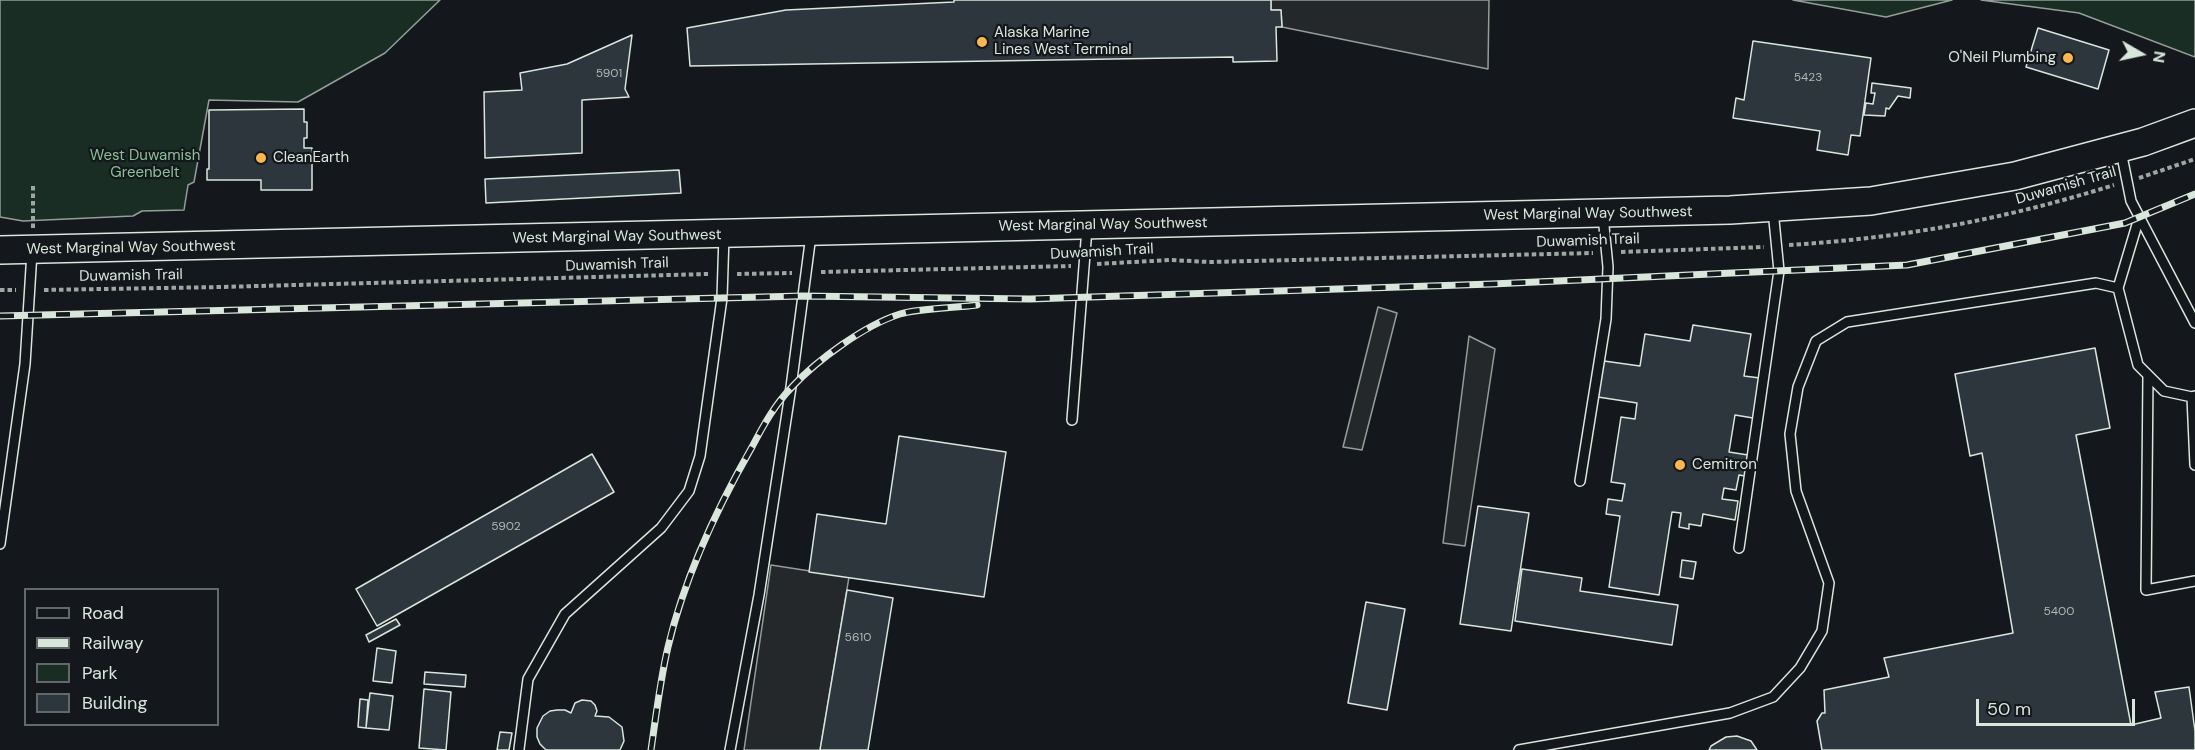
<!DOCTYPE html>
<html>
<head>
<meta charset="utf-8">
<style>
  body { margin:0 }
  #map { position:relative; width:2195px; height:750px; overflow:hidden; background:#14181c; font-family:"DM Sans",sans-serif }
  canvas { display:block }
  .legend { position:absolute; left:24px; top:588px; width:195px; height:138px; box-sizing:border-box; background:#14181c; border:2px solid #626a69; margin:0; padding:8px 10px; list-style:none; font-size:18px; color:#d8e6dc }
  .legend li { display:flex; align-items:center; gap:12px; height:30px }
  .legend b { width:30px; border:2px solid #626a69 }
  .north { position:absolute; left:2111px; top:24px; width:60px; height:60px; -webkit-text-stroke:4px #14181c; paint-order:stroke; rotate:99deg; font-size:16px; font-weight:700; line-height:24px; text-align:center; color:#d8e6dc }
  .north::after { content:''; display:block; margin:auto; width:21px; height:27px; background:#d8e6dc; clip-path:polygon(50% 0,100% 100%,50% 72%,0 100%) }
  .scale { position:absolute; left:1976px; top:699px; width:159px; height:27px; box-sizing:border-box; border:3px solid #d8e6dc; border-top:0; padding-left:8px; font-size:18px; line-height:21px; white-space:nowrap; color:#d8e6dc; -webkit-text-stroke:4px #14181c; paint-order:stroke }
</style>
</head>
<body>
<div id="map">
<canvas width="2195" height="750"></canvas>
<ul class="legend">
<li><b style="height:8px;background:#14181c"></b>Road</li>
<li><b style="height:8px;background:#d8e6dc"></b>Railway</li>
<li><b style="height:16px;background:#1a2d24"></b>Park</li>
<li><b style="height:16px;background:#2c363c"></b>Building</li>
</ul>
<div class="north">N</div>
<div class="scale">50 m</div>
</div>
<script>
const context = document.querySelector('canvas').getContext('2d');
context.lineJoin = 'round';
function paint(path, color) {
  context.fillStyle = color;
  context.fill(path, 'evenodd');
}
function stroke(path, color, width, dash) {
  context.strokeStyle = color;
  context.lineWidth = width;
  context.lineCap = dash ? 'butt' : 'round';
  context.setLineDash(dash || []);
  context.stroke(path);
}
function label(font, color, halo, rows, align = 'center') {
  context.font = font + ' "DM Sans",sans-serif';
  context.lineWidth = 4.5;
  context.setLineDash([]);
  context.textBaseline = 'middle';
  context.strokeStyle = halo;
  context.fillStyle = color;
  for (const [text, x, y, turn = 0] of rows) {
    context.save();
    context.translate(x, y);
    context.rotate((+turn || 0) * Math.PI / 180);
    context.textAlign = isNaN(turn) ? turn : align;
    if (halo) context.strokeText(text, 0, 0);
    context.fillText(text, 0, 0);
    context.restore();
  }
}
const green = new Path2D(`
  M0,0H440L385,53L298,102L209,100L194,182L188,185L184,210L142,211L133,216L23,221L0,217Z
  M1793,0H1952L1886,17Z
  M1981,0H2195V57L2079,13Z`);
const parking = new Path2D(`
  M1271,0H1489L1488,69L1282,27L1281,10H1271Z
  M1378,307L1397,313L1362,450L1343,447Z
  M1469,336L1495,349L1465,546L1443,543Z
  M771,565L849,577L820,750H744Z`);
const building = new Path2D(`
  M954,0H1271V10H1281L1282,27H1276L1277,61L1233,62V57L690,66L687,28L786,10L954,2Z
  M2038,28L2109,50L2098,89L2026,67Z
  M632,35L625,89L629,97L582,100V153L485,158L484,92L522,90L520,73L567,64Z
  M1753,41L1871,58L1860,136L1851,135L1848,155L1817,150L1820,131L1733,118L1736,98L1744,100Z
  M1872,83L1911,88L1910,98L1898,96L1889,109L1886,108L1885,116L1864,115L1866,103L1873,104L1875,93H1871Z
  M304,109V122H307V138H304V148H312V190H261V180H207V169H209V110Z
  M679,170L681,193L486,203L485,179Z
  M1693,325L1751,334L1744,376L1760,378L1753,418L1735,415L1729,452L1748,455L1745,476L1739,475L1736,490L1724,488L1722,499L1738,501L1735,520L1703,514L1701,526L1689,524V529L1679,527L1681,513L1672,512L1659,595L1609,587L1620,516L1606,514L1608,499L1622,501L1625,484L1611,482L1621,417L1635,419L1637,403L1598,397L1604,361L1640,366L1645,334L1690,341Z
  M2095,348L2110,428L2076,435L2131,725L2161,718L2155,692L2189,687L2195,731V750H1822L1817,721L1822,713H1825L1824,690L1889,677L1884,658L2013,633L1982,453L1970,456L1955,374Z
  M899,436L1006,452L984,597L809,572L817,514L886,524Z
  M592,454L614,492L377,626L356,589Z
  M1478,506L1529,513L1511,631L1460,624Z
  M1682,560L1696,562L1693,579L1680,577Z
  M1522,569L1582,578L1580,591L1678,605L1672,645L1515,621Z
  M847,590L893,598L868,750H820Z
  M1366,602L1405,609L1387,710L1348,703Z
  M396,619L400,625L369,642L366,635Z
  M377,648L396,651L392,683L373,681Z
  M425,672L466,675L465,687L424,684Z
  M424,689L451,692L446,750L419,748Z
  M370,693L393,696L389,730L366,728Z
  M360,699L368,700L366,728L358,727Z
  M582,700L591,701L595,705L597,711L595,716L609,717L622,727L624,741L620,750H546L540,744L537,737V728L543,716L550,711L557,710H565L571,713L575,703Z
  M500,732L512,733L509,750H497Z
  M1737,736L1751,741L1757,750H1709L1711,746L1726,737Z`);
const path = new Path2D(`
  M2139,178L2195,159
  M33,228V186
  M1789,245C1903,238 2006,219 2114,185
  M1621,252L1764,247
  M1097,264L1170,260L1209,262L1593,253
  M821,272L1071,266
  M737,274L792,273
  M0,290H16
  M44,290L221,287L708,274`);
const lane = new Path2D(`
  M2121,151L2131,201L2195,323
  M2118,288L2139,218
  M2148,375L2146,590L2195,581
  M2192,397L2195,465
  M1072,420L1087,228
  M1580,481L1606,319L1608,267L1603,216
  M0,544L25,364L32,252
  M1739,548L1779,271L1773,210
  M519,749L528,679L565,614L661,528L689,491L700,456L722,298L724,235
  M730,750L759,595L791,387L811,235
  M1519,750L1730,713L1773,697L1800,668L1822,631L1829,583L1796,491L1790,434L1798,387L1816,341L1847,322L2096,283L2118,288L2138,365L2164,391L2192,397L2195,396`);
const secondary = new Path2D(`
  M0,250L1730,210L1871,201L2015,176L2143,142L2195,123`);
const rail = new Path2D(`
  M0,316L802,296L1030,299L1492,284L1907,265L2125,223L2195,194
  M651,750C656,716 660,681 668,647C684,579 717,508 752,447C763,426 775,404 792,387C817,360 865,325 900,314C920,308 955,308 977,305`);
const markers = [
  [982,42,6,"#ffb74d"],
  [2068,58,6,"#ffb74d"],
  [261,158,6,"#ffb74d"],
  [1680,465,6,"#ffb74d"]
];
const numberNames = [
  ["5901",609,74],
  ["5423",1808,78],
  ["5902",506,527],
  ["5400",2059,612],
  ["5610",858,638]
];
const poiNames = [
  ["Alaska Marine",994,33],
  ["Lines West Terminal",994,50],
  ["O'Neil Plumbing",2056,58,"right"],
  ["CleanEarth",273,158],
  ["Cemitron",1692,465]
];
const parkNames = [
  ["West Duwamish",145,156],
  ["Greenbelt",145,173]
];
const streetNames = [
  ["Duwamish Trail",2066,186,-16],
  ["West Marginal Way Southwest",1588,214,-1],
  ["West Marginal Way Southwest",1103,225,-1],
  ["West Marginal Way Southwest",617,237,-1],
  ["Duwamish Trail",1588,241,-2],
  ["West Marginal Way Southwest",131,248,-1],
  ["Duwamish Trail",1102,252,-3],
  ["Duwamish Trail",617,265,-2],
  ["Duwamish Trail",131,276,-1]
];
paint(green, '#1a2d24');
stroke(green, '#939e99', 1.5);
paint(parking, '#24282b');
stroke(parking, '#939e99', 1.5);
paint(building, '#2c363c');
stroke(building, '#d8e6dc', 1.5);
stroke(lane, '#d8e6dc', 12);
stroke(secondary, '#d8e6dc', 30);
stroke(path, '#9da8a2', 4, [4.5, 3]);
stroke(lane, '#14181c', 9);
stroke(secondary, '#14181c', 27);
stroke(rail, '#d8e6dc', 7);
stroke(rail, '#14181c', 4.5, [14]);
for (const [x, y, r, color] of markers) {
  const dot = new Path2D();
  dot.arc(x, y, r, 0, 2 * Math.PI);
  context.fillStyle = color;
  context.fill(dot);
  stroke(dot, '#14181c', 2);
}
label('12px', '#adbab4', null, numberNames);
label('15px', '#d8e6dc', '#14181c', poiNames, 'left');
label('15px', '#8ac095', '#14181c', parkNames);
label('15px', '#d8e6dc', '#14181c', streetNames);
</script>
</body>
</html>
